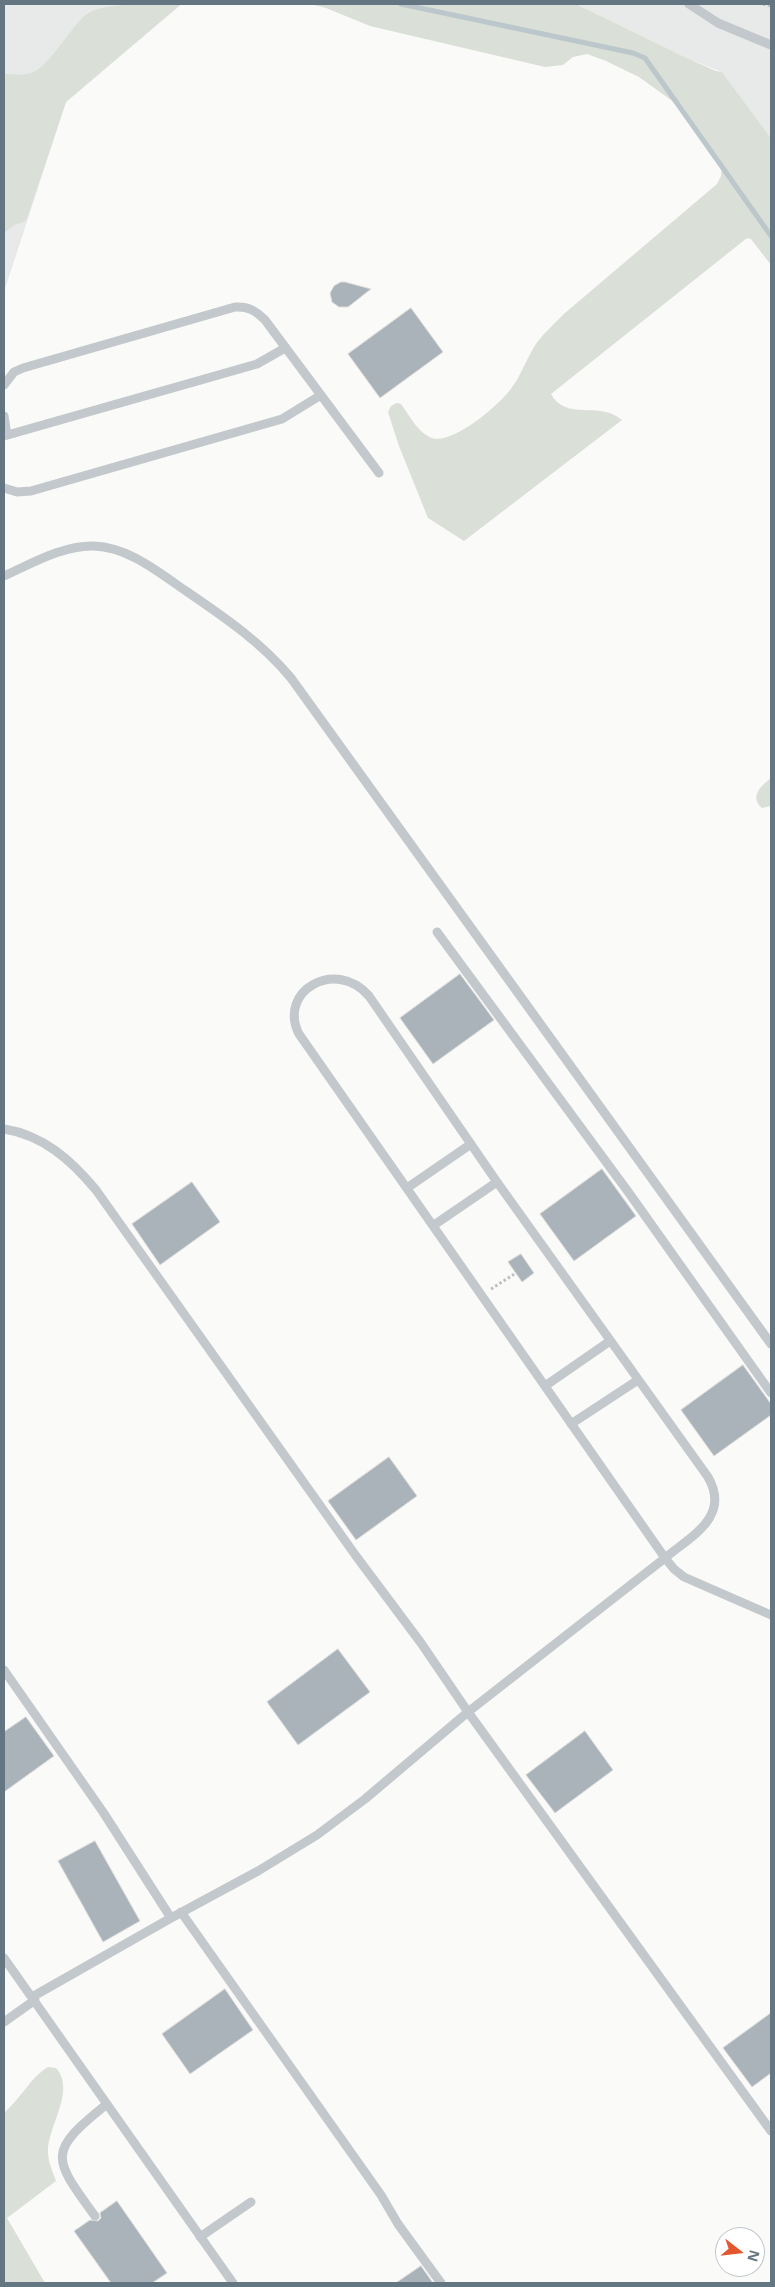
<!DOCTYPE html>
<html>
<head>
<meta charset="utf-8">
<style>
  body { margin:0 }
  #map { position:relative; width:775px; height:2287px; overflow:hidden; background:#fafaf8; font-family:"Open Sans",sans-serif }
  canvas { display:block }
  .frame { position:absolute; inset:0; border:5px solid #657683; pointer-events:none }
  .north { position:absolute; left:715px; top:2227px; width:50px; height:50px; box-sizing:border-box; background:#fff; border:1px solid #c1c8cd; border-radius:50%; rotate:106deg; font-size:14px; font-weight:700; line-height:20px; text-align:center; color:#657683 }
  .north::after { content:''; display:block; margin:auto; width:18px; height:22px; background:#e4572e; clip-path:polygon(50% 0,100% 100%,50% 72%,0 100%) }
</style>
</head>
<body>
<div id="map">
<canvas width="775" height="2287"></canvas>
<div class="frame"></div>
<div class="north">N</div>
</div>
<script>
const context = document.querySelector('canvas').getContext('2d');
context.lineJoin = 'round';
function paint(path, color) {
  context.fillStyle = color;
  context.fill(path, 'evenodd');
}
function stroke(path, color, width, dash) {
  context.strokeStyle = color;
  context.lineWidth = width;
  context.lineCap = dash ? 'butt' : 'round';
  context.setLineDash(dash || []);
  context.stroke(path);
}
const built = new Path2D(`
  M4,4H182L66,102L4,292Z
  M576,4H771V138L722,72L691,60Z`);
const green = new Path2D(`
  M133,4H181L66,102L26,221L14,225L4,233V74C12,74 23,76 31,73C49,68 70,27 87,14C99,6 119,6 133,4Z
  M275,4H576L691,60L716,71L722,72L771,138V265L751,239L747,238L551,394C566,422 599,400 622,420L464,541L428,518L399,446L388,412L391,406L397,403L401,404C410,416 418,433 432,438C452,445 498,406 510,390C522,375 527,356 538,341C546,331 556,322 565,313L717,184L721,176L722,164L682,108L639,77L606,61L587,54L573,57L563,65L545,67L370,26L326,8L314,5Z
  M771,778V806L762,808C749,797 761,786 771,778Z
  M48,2067L56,2068C75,2089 51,2122 48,2147C47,2159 52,2170 56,2181L7,2218L45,2283H4V2113C20,2099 32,2076 48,2067Z`);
const stream = new Path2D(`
  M401,4L633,53L645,58L771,236`);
const building = new Path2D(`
  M341,282H345L371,289L348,307H339L332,302L330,293L334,286Z
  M411,308L443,352L380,398L348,354Z
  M460,974L494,1020L433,1064L400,1018Z
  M602,1169L636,1216L574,1261L540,1214Z
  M192,1182L220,1222L160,1265L132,1224Z
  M521,1254L534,1273L522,1282L508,1262Z
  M743,1365L771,1404V1415L714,1456L681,1410Z
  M389,1457L417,1496L356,1540L328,1501Z
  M338,1649L370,1692L298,1745L267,1702Z
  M26,1717L54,1756L4,1792V1732Z
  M585,1731L613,1770L555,1813L526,1775Z
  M95,1841L140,1921L103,1942L58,1861Z
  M225,1989L253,2030L190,2074L162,2034Z
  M771,2013V2073L752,2087L723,2048Z
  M117,2201L167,2273L152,2283H111L74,2231L90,2220L98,2221L101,2218L100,2213Z
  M421,2266L433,2283H396Z`);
const path = new Path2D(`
  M763,4L771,6
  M491,1289L516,1273`);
const lane = new Path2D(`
  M689,4L718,23L771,45
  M4,385L14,372L23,368L235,307C248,306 256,311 265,320L379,473
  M4,416L7,435
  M4,436L257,364L285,348
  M4,488L17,492L31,491L282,419L321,395
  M4,576C31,564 63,545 94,546C128,547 158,572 186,591C224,617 261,642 291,678L771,1344
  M437,932L629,1193L771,1393
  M4,1129C43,1135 71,1160 96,1190L356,1556L421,1643L468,1712L771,2131
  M407,1188L471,1144
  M434,1225L497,1182
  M545,1386L610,1341
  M571,1424L638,1380
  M4,1670L103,1812L171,1918
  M181,1912L381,2195L398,2224L441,2283
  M4,1958L233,2283
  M32,1997L171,1918L258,1871L317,1835L365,1799L468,1712L665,1558C691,1536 731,1517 708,1477L497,1182L369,996C337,958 277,990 299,1034L665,1558L674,1569L684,1577L771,1615
  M4,2022L35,2000
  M95,2216C52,2157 47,2152 107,2104
  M200,2237L251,2202`);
paint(built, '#e8e9e9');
paint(green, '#dadfd7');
stroke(stream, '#bbc7cb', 5);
paint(building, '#aab3b9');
stroke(building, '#dcdcda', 1);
stroke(path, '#bbbfc2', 3, [2.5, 2.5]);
stroke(lane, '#c3c8cc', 9);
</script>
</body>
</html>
